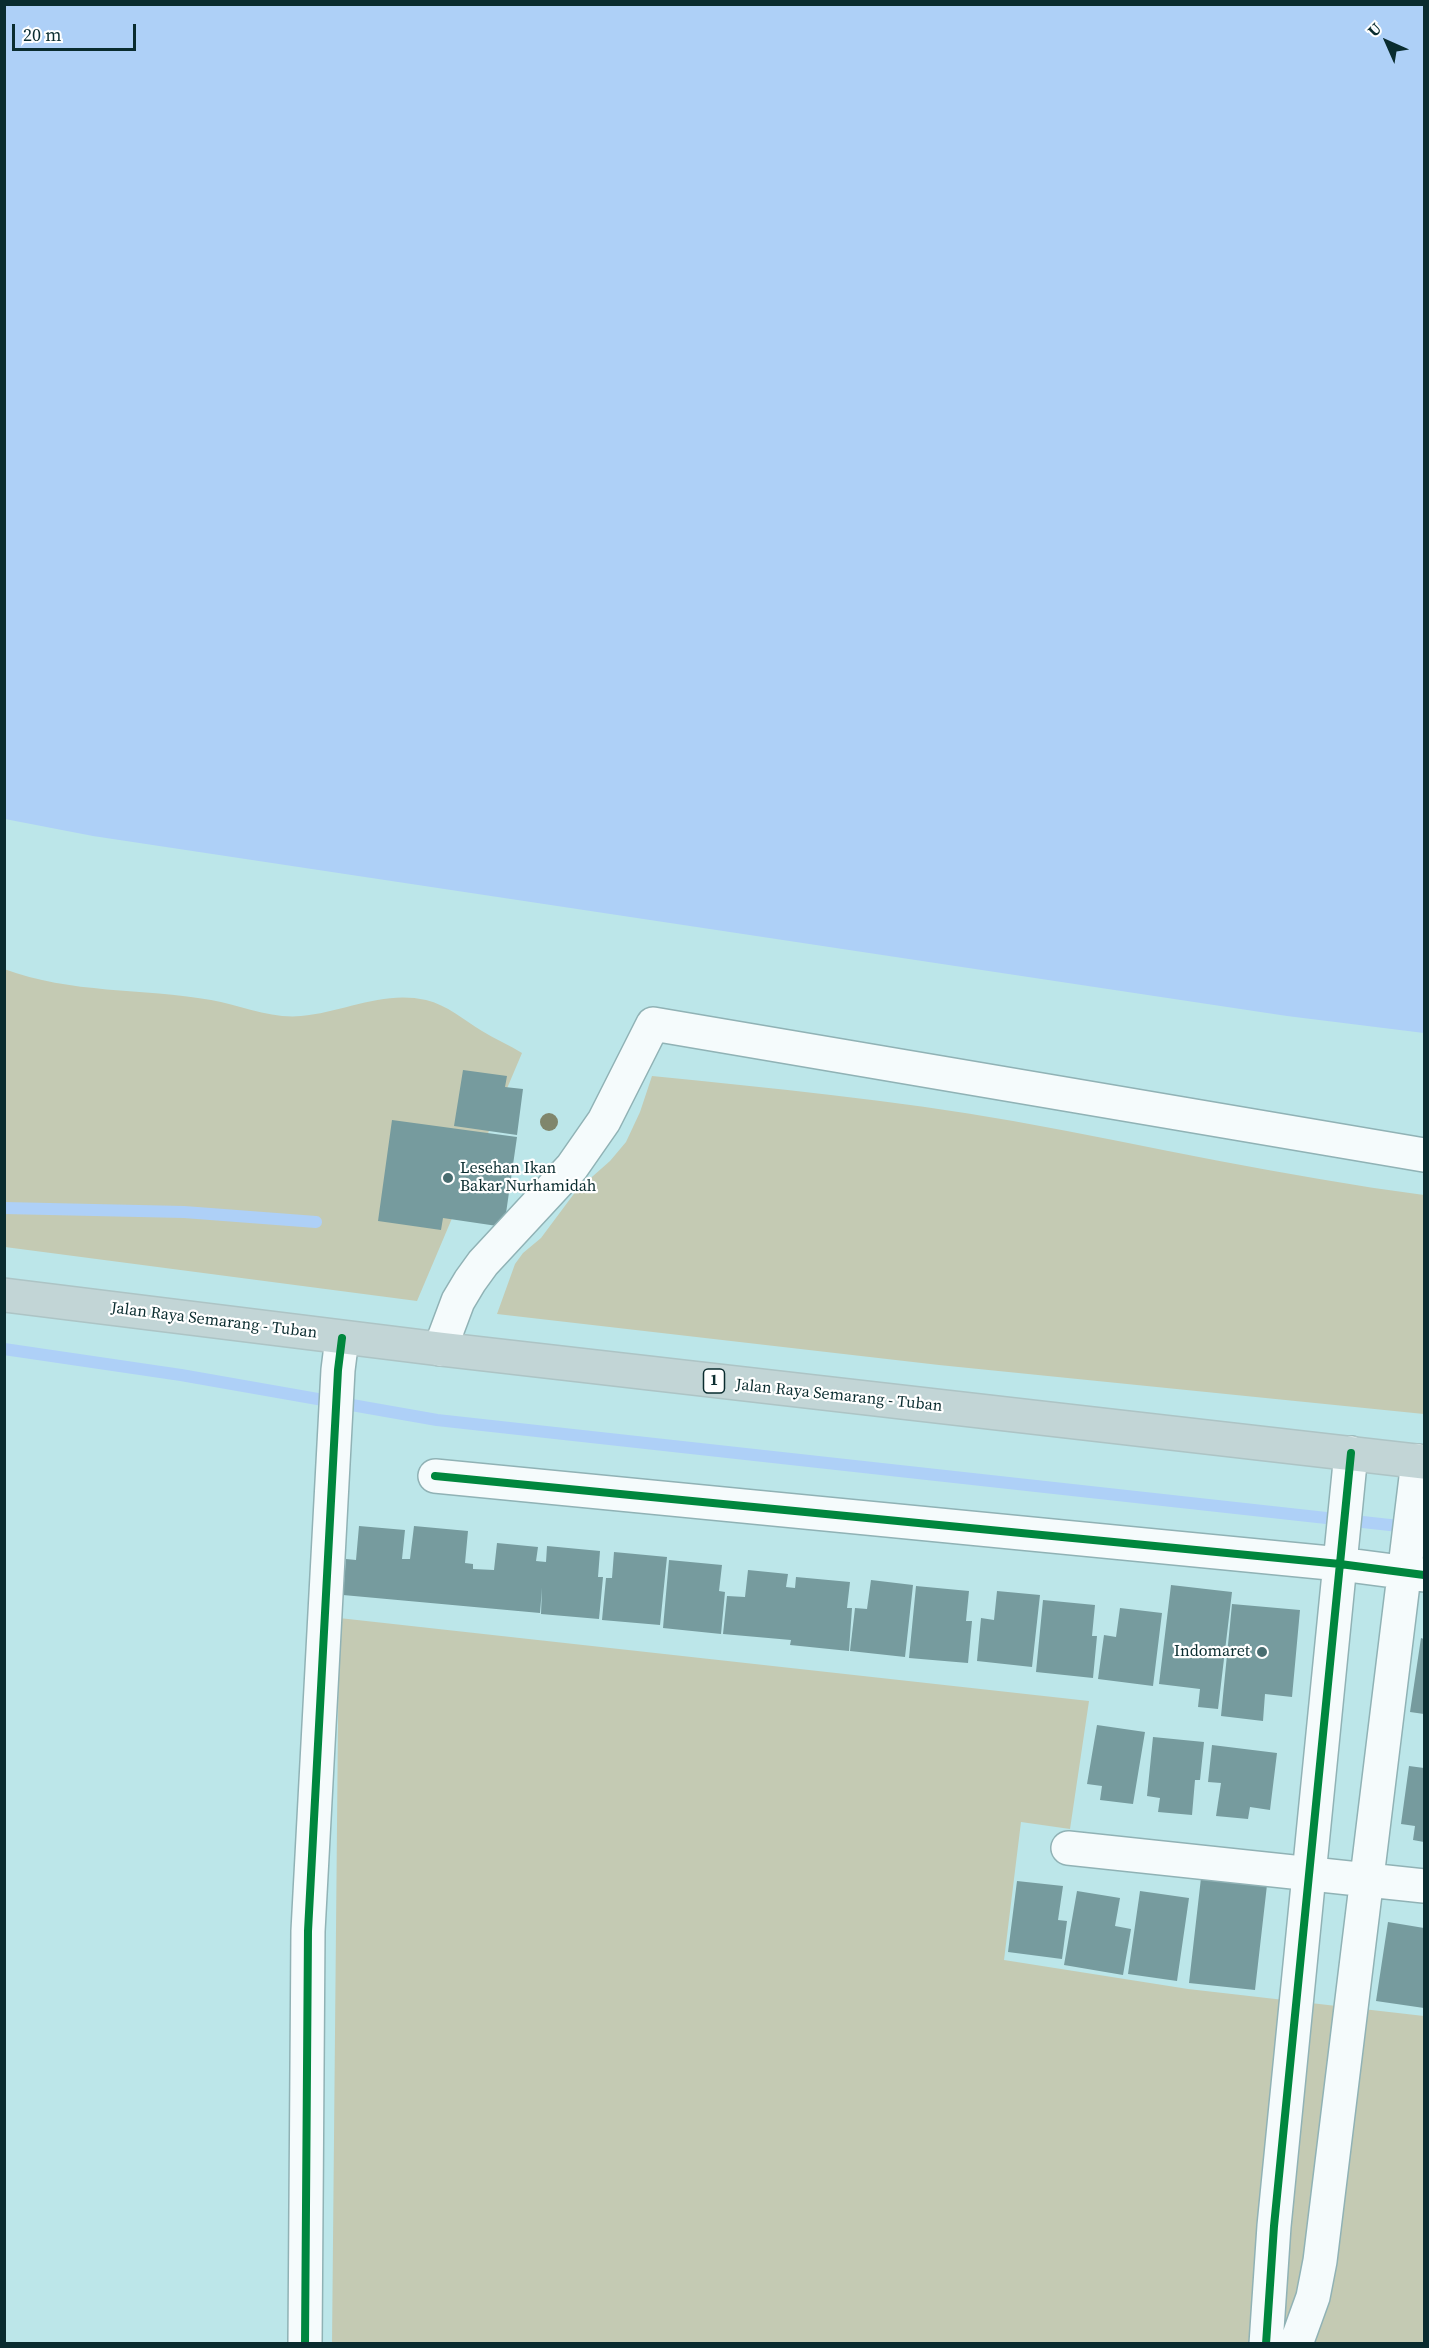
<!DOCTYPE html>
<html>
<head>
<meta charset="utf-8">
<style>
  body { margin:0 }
  #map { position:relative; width:1429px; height:2348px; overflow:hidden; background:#bce6e9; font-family:"Source Serif 4",serif }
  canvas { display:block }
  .frame { position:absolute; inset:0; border:6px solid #0a2c2f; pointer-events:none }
  .north { position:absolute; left:1357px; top:12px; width:60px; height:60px; -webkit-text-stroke:4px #fff; paint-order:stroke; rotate:315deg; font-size:16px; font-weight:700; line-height:24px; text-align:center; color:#0a2c2f }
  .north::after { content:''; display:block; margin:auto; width:21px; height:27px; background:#0a2c2f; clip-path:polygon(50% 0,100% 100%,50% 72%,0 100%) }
  .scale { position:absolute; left:12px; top:24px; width:124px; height:27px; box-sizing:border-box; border:3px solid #0a2c2f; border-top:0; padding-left:8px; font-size:18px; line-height:21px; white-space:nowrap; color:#0a2c2f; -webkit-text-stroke:4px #fff; paint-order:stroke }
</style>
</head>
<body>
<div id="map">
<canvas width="1429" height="2348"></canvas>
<div class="frame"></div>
<div class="north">U</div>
<div class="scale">20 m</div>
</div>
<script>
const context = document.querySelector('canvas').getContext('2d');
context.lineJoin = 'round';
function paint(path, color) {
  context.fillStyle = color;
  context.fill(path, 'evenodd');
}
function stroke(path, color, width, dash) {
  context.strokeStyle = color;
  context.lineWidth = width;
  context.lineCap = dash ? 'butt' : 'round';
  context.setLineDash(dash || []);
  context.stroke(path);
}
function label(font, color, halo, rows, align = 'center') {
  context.font = font + ' "Source Serif 4",serif';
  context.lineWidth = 4.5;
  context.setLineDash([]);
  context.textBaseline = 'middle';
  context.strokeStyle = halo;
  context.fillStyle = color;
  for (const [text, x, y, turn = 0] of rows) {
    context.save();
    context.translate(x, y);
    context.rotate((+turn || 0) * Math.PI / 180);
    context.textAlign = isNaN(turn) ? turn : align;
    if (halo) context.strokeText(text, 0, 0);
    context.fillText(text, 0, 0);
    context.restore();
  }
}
const green = new Path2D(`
  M4,969C71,994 142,988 211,1000C240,1005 271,1019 301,1016C344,1012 383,990 426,1000C447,1005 464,1020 482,1031C495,1039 509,1045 522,1053L417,1301L5,1247Z
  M652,1076C772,1088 894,1100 1013,1121C1150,1146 1286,1177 1424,1195V1414L939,1365L497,1314L515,1264L523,1253L541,1238L576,1191L610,1161L626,1142L640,1112Z
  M339,1618L1089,1701L1070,1829L1021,1822L1004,1960L1188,1989L1424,2016V2343L332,2344Z`);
const water = new Path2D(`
  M4,5H1424V1033L1287,1016L93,836L5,819Z`);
const stream = new Path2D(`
  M4,1208L184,1212L316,1222
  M4,1349L181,1375L437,1420L1408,1527`);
const building = new Path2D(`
  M463,1070L507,1076L505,1087L523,1089L517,1135L454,1126Z
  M392,1120L517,1137L504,1227L443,1218L441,1230L378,1221Z
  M359,1526L405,1530L402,1559H410L414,1526L468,1531L465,1563L473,1564V1569L494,1570L497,1543L538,1547L536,1561L546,1562L547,1546L600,1551L598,1577H603L599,1619L541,1614L542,1588L540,1613L343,1595L346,1559L356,1560Z
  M614,1552L667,1557L660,1625L602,1620L606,1578H612Z
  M669,1560L722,1565L719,1591L725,1592L721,1634L663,1628Z
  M748,1570L788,1574L786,1587L795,1588L796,1577L850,1582L847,1608H852L849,1651L790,1645L791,1640L723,1634L727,1596L745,1597Z
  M871,1580L913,1585L905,1657L850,1651L855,1608L867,1609Z
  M1171,1585L1232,1592L1218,1709L1198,1707L1200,1689L1159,1684Z
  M916,1586L969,1591L966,1621H972L968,1663L909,1658Z
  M997,1591L1040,1595L1032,1667L977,1661L981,1618L994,1620Z
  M1043,1600L1095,1605L1092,1636H1097L1093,1678L1036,1672Z
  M1232,1604L1300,1610L1292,1697L1265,1694L1263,1721L1221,1716Z
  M1120,1608L1162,1613L1153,1686L1098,1679L1104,1635L1116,1637Z
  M1421,1638L1424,1639V1714L1410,1712Z
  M1097,1725L1145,1732L1133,1804L1100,1800L1102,1786L1087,1784Z
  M1153,1737L1204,1742L1200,1780H1195L1192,1815L1158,1812L1160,1798L1147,1796Z
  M1212,1745L1277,1753L1270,1810L1250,1807L1248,1819L1216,1816L1221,1783L1208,1782Z
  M1409,1766L1424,1768V1842L1413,1840L1415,1826L1401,1824Z
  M1201,1878L1267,1885L1255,1990L1189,1983Z
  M1017,1881L1063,1886L1058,1920L1067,1921L1062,1959L1008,1952Z
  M1077,1891L1120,1898L1115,1926L1131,1929L1123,1975L1064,1965Z
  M1140,1891L1189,1898L1177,1981L1128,1974Z
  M1388,1922L1424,1928V2008L1376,2001Z`);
const minor = new Path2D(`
  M440,1349L458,1301L470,1281L483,1263L572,1167L604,1121L653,1024L1424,1155
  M435,1476L1340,1564L1424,1575
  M1068,1848L1424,1886
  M305,2344L308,1931L338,1370L342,1338
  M1266,2344L1274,2226L1351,1453
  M1296,2344L1313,2297L1320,2261L1418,1461`);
const highway = new Path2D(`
  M4,1295L440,1349L1424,1462`);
const cycleway = new Path2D(`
  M435,1476L1340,1564L1424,1575
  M305,2344L308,1931L338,1370L342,1338
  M1266,2344L1274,2226L1351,1453`);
const trees = [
  [549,1122]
];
const markers = [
  [448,1178,6,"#486d70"],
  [1262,1652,6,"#486d70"]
];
const shields = [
  [714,1381,21]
];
const shieldNames = [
  ["1",714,1381]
];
const poiNames = [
  ["Lesehan Ikan",460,1169],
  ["Bakar Nurhamidah",460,1187],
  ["Indomaret",1250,1652,"right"]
];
const streetNames = [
  ["Jalan Raya Semarang - Tuban",214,1321,7],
  ["Jalan Raya Semarang - Tuban",839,1396,6]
];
paint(green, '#c4cab3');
paint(water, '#aed0f7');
stroke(stream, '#aed0f7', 12);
paint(building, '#769b9e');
stroke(minor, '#90b2b5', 36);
stroke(highway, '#adc4c5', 36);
stroke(minor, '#f5fbfc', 33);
stroke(highway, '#c2d5d6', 33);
stroke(cycleway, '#00873e', 8);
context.fillStyle = '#80866c';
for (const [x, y] of trees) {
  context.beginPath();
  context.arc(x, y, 9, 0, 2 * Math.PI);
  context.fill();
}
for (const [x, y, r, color] of markers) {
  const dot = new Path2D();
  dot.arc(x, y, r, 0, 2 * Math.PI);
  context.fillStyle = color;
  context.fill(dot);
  stroke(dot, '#fff', 2);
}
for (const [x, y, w] of shields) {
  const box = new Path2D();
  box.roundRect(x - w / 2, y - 12, w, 24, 4.5);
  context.fillStyle = '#fff';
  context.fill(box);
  stroke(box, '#0a2c2f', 1.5);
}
label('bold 15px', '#0a2c2f', null, shieldNames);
label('16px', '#0a2c2f', '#fff', poiNames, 'left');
label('16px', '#0a2c2f', '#fff', streetNames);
</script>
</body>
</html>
